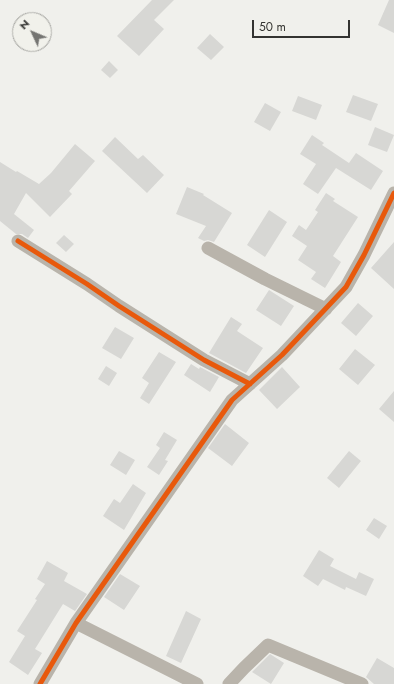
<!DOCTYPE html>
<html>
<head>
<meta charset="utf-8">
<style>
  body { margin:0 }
  #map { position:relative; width:394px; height:684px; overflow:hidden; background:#f0f0ec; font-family:Jost,sans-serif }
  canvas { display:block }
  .north { position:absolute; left:12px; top:12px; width:40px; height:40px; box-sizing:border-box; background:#f1f1eb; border:1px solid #a5a5a1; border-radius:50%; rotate:314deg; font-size:11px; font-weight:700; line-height:16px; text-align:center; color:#333331 }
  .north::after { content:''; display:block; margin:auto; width:14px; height:18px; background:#757572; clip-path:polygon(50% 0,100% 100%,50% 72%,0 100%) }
  .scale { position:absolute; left:252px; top:20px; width:98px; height:18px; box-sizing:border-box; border:2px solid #333331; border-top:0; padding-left:5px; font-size:12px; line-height:14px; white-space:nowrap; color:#333331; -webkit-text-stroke:3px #f1f1eb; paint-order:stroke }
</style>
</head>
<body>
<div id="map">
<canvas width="394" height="684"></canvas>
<div class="north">N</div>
<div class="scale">50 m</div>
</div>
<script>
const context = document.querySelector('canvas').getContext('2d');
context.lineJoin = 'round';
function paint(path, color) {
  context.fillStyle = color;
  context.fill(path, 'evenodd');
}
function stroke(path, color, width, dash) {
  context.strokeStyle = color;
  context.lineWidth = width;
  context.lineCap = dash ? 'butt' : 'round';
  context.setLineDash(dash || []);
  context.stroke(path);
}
const building = new Path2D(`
  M152,0H174L154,20L164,29L139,56L117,36Z
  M389,0H394V33L378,25Z
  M210,34L224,47L211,60L197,48Z
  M109,61L118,70L110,78L101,70Z
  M353,95L378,104L371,121L346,112Z
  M298,96L322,105L316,120L292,111Z
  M265,103L281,112L270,131L254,122Z
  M375,127L394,135L387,152L368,145Z
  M312,135L324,143L322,145L349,163L356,153L383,171L371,190L336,168L318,194L303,184L316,164L300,154Z
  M115,137L138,159L143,155L164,175L147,193L102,151Z
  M75,144L95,161L69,191L72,194L50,217L26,193L14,214L34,230L28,238L22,234H16L0,221V162L16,172L17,171L39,184L51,173Z
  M187,187L204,194L203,195L232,213L214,242L208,240L204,241L198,238L206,226L176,214Z
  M326,193L335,199L333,201L358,217L333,256L341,262L325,288L311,279L316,272L298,260L307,246L292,236L299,225L306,230L318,212L315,210Z
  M269,210L287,222L265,257L247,245Z
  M64,235L74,244L66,252L56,243Z
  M394,242V289L371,268Z
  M269,290L294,306L281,326L256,310Z
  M358,303L373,316L356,336L341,323Z
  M231,317L242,324L237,331L263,348L246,373L209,353Z
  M115,327L134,338L121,359L102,348Z
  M355,349L375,365L358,385L339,369Z
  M159,352L176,362L149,404L140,398L149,383L142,378Z
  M191,364L199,369L200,367L219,377L210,392L184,375Z
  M106,366L117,373L109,386L98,379Z
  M282,367L300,387L277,409L259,390Z
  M394,391V422L379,409Z
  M225,424L249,443L232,466L208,448Z
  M164,432L177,440L165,460L168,461L159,475L147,467L160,448L156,445Z
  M119,451L135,460L126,475L110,465Z
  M349,451L361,461L339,488L327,478Z
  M133,484L146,493L124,530L103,516L114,499L120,503Z
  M374,518L387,526L379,539L366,530Z
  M319,550L334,559L330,566L356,579L359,572L374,579L366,596L346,587L345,590L323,579L318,586L303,576Z
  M47,561L68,573L64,581L87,594L75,611L63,604L35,649L42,653L28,675L9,662L25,636L17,631L37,600L35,599L45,584L37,579Z
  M120,574L140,586L124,610L104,597Z
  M186,611L201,619L181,663L166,656Z
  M270,654L284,663L271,684L252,672Z
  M377,658L394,668V684H374L366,677Z`);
const street = new Path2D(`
  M18,241L87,284L119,306L204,360L250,384
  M208,248L265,279L326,309
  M76,623L197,684
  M40,684L76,623L232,400L282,355L346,287L364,255L394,193
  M229,684L244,668L268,645L362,684`);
const cycleway = new Path2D(`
  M18,241L87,284L119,306L204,360L250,384
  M40,684L76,623L232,400L282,355L346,287L364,255L394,193`);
paint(building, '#d7d7d4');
stroke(street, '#b9b4ab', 13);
stroke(cycleway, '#e8590c', 5);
</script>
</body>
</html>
